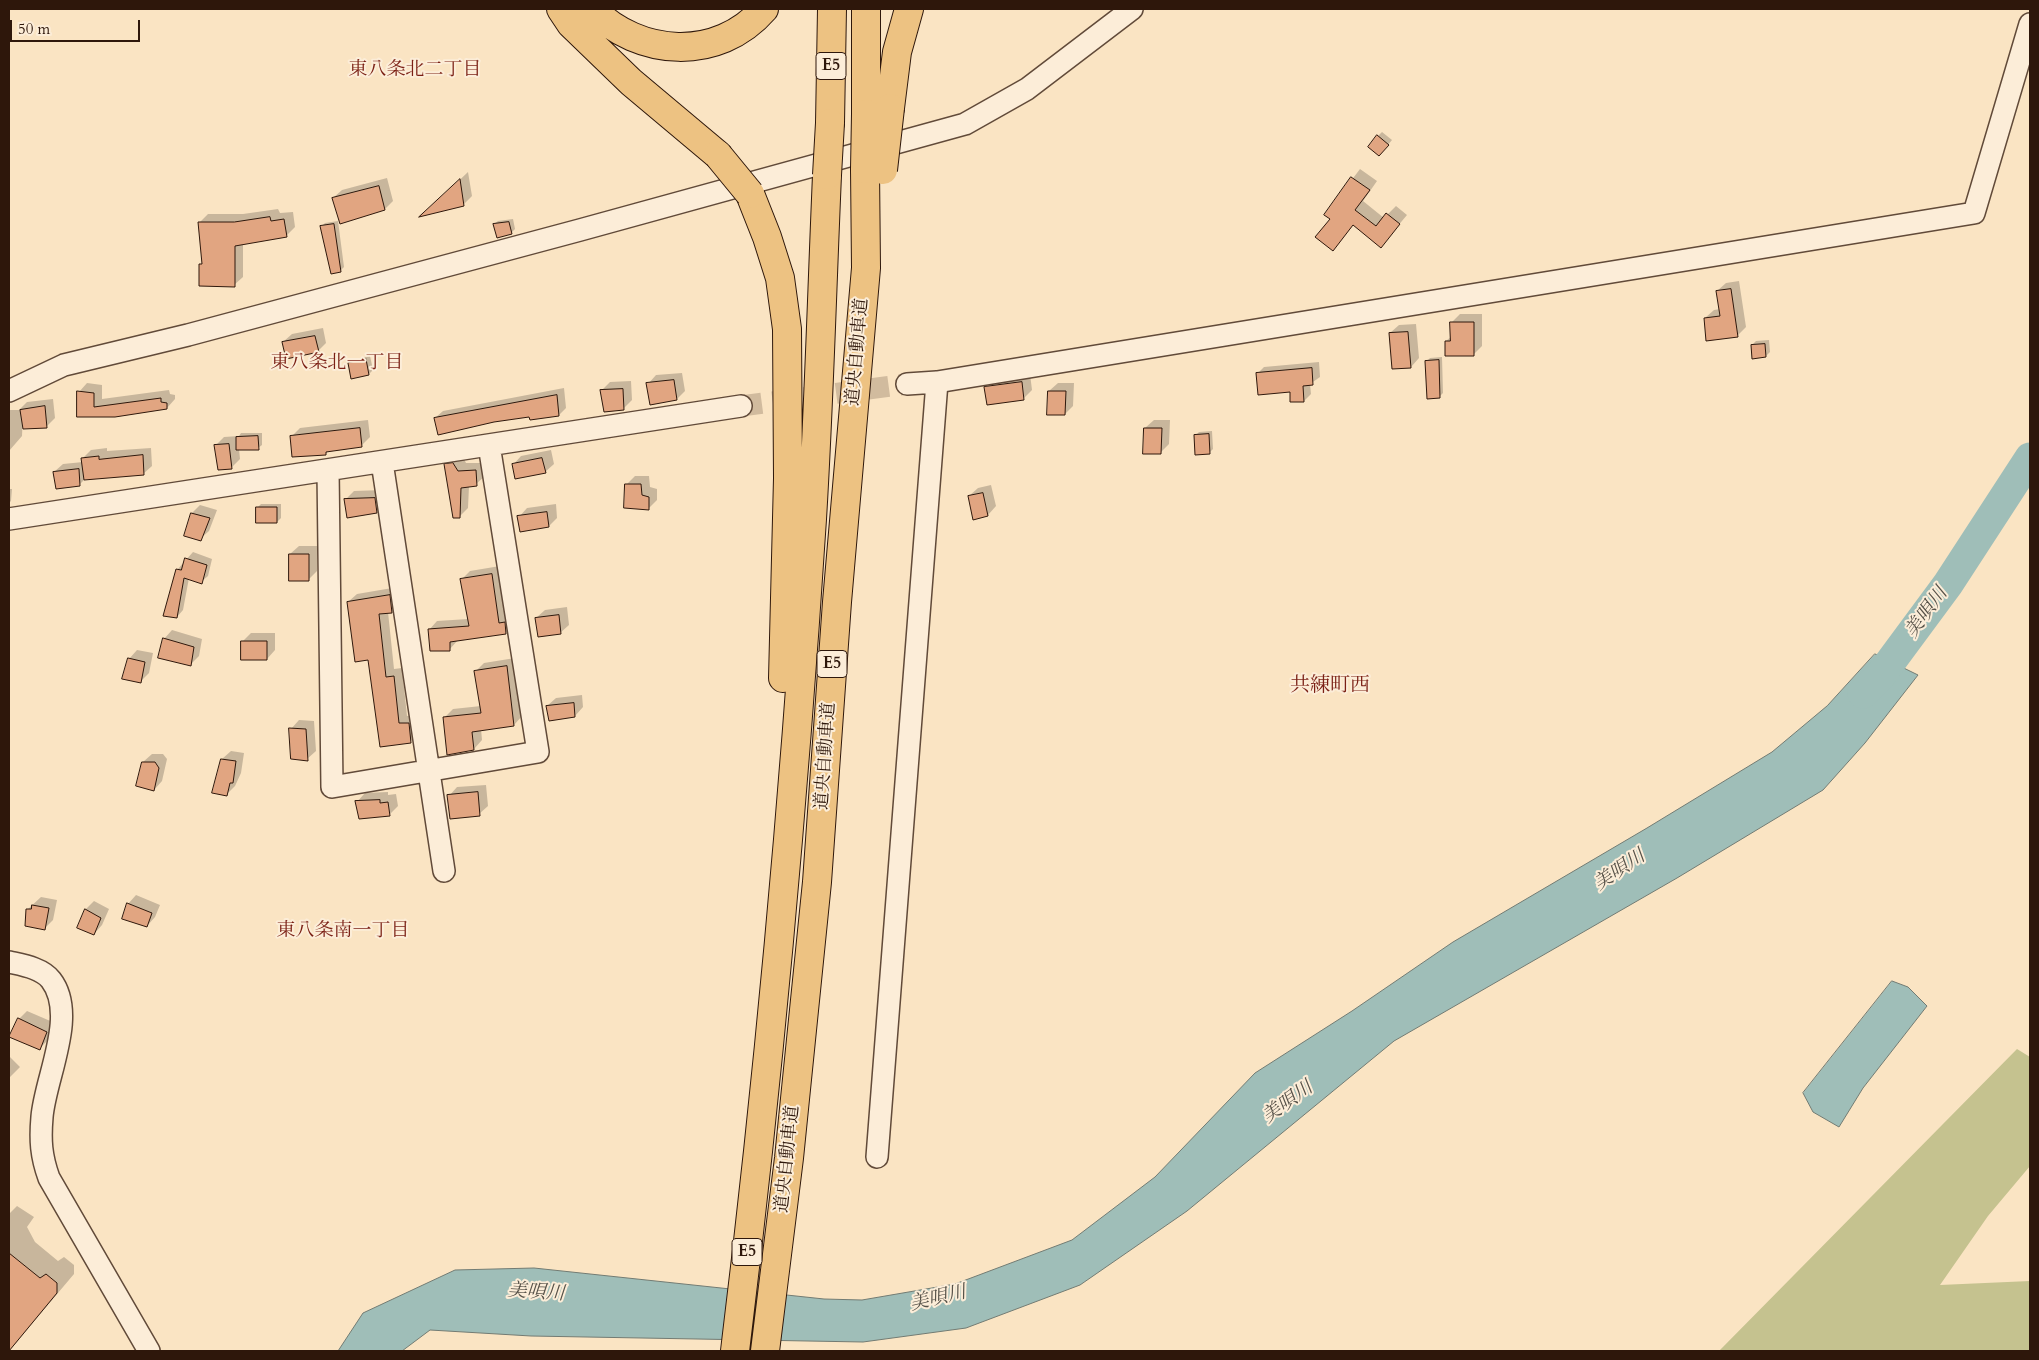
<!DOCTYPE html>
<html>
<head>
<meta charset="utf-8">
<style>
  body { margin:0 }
  #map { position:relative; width:2039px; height:1360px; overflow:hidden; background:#fae4c3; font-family:Cardo,serif }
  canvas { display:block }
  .frame { position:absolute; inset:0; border:10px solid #2e170b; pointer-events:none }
  .scale { position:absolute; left:10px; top:20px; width:130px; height:22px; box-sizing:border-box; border:2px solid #2e170b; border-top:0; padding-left:6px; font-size:15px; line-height:18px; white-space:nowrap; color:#2e170b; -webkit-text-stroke:4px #fcedd8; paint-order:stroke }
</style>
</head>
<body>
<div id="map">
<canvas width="2039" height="1360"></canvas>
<div class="frame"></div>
<div class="scale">50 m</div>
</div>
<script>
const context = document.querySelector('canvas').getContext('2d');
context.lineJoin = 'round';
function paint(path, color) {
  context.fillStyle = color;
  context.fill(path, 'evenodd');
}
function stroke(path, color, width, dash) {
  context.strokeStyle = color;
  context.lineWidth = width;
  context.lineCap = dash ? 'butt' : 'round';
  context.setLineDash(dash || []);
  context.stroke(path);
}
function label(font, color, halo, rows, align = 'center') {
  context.font = font + ' Cardo,"Noto Serif JP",serif';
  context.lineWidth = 4;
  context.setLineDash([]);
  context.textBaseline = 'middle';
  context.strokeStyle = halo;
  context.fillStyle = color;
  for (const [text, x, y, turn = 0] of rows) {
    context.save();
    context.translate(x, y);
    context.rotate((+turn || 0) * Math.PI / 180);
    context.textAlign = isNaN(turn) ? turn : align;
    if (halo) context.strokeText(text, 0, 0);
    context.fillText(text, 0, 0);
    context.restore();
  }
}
const green = new Path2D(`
  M2017,1049L2030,1057V1166L1988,1216L1940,1285L2030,1281V1351H1719Z`);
const water = new Path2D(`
  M1875,654L1918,675L1865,743L1823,790L1677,878L1394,1041L1187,1211L1080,1285L966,1328L863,1342L531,1336L430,1330L402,1351H338L363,1313L455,1270L534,1268L824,1299L862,1300L955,1284L1072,1240L1155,1177L1255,1073L1352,1011L1453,942L1647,828L1772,752L1827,706Z
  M1892,981L1908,987L1927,1006L1863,1088L1839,1127L1813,1112L1803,1093Z`);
const shadow = new Path2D(`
  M1382,132L1392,140L1383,151L1378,136Z
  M1360,169L1377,181L1363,201L1384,218L1396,206L1407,215L1381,246L1354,224L1333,249L1332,218L1326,214Z
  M468,172L472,196L463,205L423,215Z
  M387,178L393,201L385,209L333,198L342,190Z
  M278,209L280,213L293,212L295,227L286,236L243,243V277L234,285L201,265L203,263L199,223L208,214H243Z
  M513,219L515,229L511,233L494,224L498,221Z
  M338,221L344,267L340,271L321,227L325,223Z
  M1739,281L1746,327L1737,336L1705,318L1714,310L1720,309L1717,291L1726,283Z
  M1460,314H1482V346L1474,354L1446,341L1452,336L1451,323Z
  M1416,324L1419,358L1411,367L1390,333L1399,325Z
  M323,328L326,343L318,351L283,342L292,334Z
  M1769,340L1770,352L1766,356L1752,345L1756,341Z
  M370,356L373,370L369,374L352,377L349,364L353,360Z
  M1442,357L1443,393L1439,397L1426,362L1430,358Z
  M1319,362L1320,377L1310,384L1311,394L1304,401L1292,390L1257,374L1264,367Z
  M682,373L685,391L677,399L648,384L656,375Z
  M1030,374L1032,390L1023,399L986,388L994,379Z
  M631,381L632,400L624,408L601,391L610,382Z
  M87,383L102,385V399L169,390L170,394L175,395V399L167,408L79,416V392Z
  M1058,383H1074L1073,406L1065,414L1049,391Z
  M564,388L566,408L559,415L435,418L443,411Z
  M53,399L55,418L47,426L23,414L22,436L9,451V410H19L27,402Z
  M368,420L370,437L362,445L329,450L326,453L291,437L300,428Z
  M1154,420H1170L1169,444L1160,453L1145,428Z
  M1212,431L1213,449L1209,453L1195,436L1199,432Z
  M241,433H262V445L258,448L239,449L240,459L231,468L215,446L224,437L239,436Z
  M107,448V451L151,448L152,466L143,474L85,479L80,484L54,472L63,464L83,462V458L91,450Z
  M551,450L554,464L545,472L513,465L521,456Z
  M462,455L466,463H484L485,476L476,484L469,486L468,508L460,516L446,465L454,456Z
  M635,476H649L650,487L657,489V500L649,508L626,485Z
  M991,485L996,506L988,515L974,518L969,496L978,488Z
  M9,489H12L11,501L9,503Z
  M383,490L385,504L377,512L345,500L354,491Z
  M261,504H281V518L277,522L257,508Z
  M556,504L557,518L549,526L519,517L527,508Z
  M200,505L217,510L209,531L200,539L185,535L192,513Z
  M299,546H317V571L308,580L290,554Z
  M193,552L212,559L208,576L201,582L189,578L183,610L177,617V570Z
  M500,566L514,624L506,633L458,640L449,650L429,630L437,621L468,619L461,580L470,571Z
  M398,587L400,603L392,612H388L394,669L402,668L407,716L417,715L419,733L411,741L382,745L369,658L348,602L357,594Z
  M567,607L569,625L560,633L536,618L545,610Z
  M172,630L202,639L199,656L191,664L164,639Z
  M251,633H275V650L267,659L243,641Z
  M137,650L153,653L149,673L141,681L129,659Z
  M515,658L522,716L514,725L481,729L482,740L474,749L444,718L453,709L481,706L476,671L484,663Z
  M582,695L583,707L575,716L547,706L556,698Z
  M299,720L314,721L316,751L307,759L291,729Z
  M231,751L244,753L241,773L235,786L227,794L222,759Z
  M152,754H163L167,759L162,781L154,790L143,762Z
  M486,785L488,806L479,814L449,796L457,787Z
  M388,792V795L396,794L398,806L389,815L357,802L365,793Z
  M136,895L160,905L155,917L147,926L128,904Z
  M41,897L57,900L53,920L45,928L27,910Z
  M94,901L109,909L102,925L94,934L78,927L86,909Z
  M27,1011L55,1023L48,1040L39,1049L19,1019Z
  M9,1056L20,1067L9,1078Z
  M17,1206L34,1217L27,1227L35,1242L58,1261L64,1257L74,1265V1274L9,1351V1214Z`);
const river = new Path2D(`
  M1863,693L1880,676L1948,584L2030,458`);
const building = new Path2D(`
  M1377,135L1389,145L1379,156L1368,147Z
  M1351,177L1370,190L1355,210L1376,226L1386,213L1400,224L1381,248L1353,225L1333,251L1315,237L1330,219L1324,215Z
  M460,179L464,206L419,217Z
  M379,186L385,210L340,224L332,198Z
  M270,217L271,221L284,219L287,237L235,246V287L199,286V264H202L198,222H234Z
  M509,222L512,234L497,238L493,224Z
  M334,224L341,272L331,274L320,226Z
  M1731,289L1738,337L1706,341L1704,318L1720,316L1716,291Z
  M1450,322H1474V356H1445V341H1450Z
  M1408,332L1411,368L1392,369L1389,333Z
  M315,336L319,352L286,359L282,342Z
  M1765,344L1766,357L1752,359L1751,345Z
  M366,359L369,375L351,379L348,363Z
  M1439,360L1440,398L1427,399L1425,361Z
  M1312,368L1313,385L1303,386L1304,402H1290V392L1258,395L1256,373Z
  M674,380L677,400L650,405L646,383Z
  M1022,382L1024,400L987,405L984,387Z
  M623,389L624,410L604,412L600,390Z
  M77,391L94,393V407L161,398V402L167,403V409L115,417H77Z
  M1048,391H1066L1065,415H1047Z
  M557,395L559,416L530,420L529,417L494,422L438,435L434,418Z
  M45,406L47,428L23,429L20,410Z
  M360,428L362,447L326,452V455L292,457L290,436Z
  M1144,428H1162L1161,454H1143Z
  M1209,434L1210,454L1195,455L1194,435Z
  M258,436L259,450H236V437Z
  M229,444L232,469L218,470L214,445Z
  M143,455L144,475L84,480L81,458L99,456V459Z
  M542,458L546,473L515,479L512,464Z
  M453,463L458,471L476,470L477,486L461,488L460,518H453L444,464Z
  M79,469L80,486L56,489L53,472Z
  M625,484H641L642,495L649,497V510L624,508Z
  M983,493L988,516L973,520L968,496Z
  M375,498L377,513L347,518L344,499Z
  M256,507H277V523H256Z
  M547,512L549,527L520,532L517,516Z
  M191,513L210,518L201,541L184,536Z
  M289,554H309V581H289Z
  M185,558L207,565L202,584L184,578L177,618L163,616L176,569L181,570Z
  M492,574L499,623L505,622L506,634L450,642V651H430L428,629L469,626L460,579Z
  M390,595L392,613L379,614L386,677L394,676L399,723H409L411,743L380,747L368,660L355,662L347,602Z
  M559,615L561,634L538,637L535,618Z
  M163,638L194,647L191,666L158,658Z
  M241,641H267V660H241Z
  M128,658L145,662L141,683L122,679Z
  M507,666L514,726L472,732L474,750L447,755L443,717L481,713L474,671Z
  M574,703L575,717L549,721L546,706Z
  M289,728L306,729L308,761L291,759Z
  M221,759L236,761L233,783H230L227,796L212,793Z
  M142,762H155L159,768L154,791L136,786Z
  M478,792L480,816L450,819L447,795Z
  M380,800V803L388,802L390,816L359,819L355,801Z
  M127,903L152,913L147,927L122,919Z
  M32,905L49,908L45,930L25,926L26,909H31Z
  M85,909L101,918L94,935L77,928Z
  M18,1018L47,1032L40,1050L9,1037Z
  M9,1253L40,1278L46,1274L57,1283V1293L9,1351Z`);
const minorTunnel = new Path2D(`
  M741,406L907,384`);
const minor = new Path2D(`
  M907,384L937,382L1974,213L2030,24
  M9,391L64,365L188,335L580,230L965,124L1027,89L1132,9
  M382,462L444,871
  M328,470L332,787L538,752L489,445
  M9,519L741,406
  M9,962C22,965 42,968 51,980C78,1015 45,1078 42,1117C40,1140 41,1156 49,1178L149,1351
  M877,1157L937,382`);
const highway = new Path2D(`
  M561,9L571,24L631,82L718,155
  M592,9C639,57 718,62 764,9
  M866,9V114
  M890,108L897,52L909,9
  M830,123L832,9
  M750,194L767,237L780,278L787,329L788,478L783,678
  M735,1351C769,1075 794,797 812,519C819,404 822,290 827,175
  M765,1351L789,1158L817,882L837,602L866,268L865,169`);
const highwayBridge = new Path2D(`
  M718,155L750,194
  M865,169L866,114
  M883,170L890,108
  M827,175L830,123`);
const shields = [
  [831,66,30],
  [832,664,30],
  [747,1252,30]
];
const shieldNames = [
  ["E5",831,66],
  ["E5",832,664],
  ["E5",747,1252]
];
const streetNames = [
  ["道央自動車道",858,352,-85],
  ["道央自動車道",826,756,-86],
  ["道央自動車道",788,1159,-84]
];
const neighbourhoodNames = [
  ["東八条北二丁目",415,71],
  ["東八条北一丁目",337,364],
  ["東八条南一丁目",343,932]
];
const waterNames = [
  ["美唄川",1927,613,-54],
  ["美唄川",1620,871,-34],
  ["美唄川",1288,1103,-36],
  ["美唄川",536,1293,4],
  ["美唄川",938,1299,-13]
];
const quarterNames = [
  ["共練町西",1330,686]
];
paint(green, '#c5c28f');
paint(water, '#9fbeb8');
stroke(water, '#727b73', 1);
paint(shadow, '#0003');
stroke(river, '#9fbeb8', 31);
paint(building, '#e1a581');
stroke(building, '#2e170b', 1);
stroke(minorTunnel, '#d1bb9e', 21, [21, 11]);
stroke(minor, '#614a39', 24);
stroke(highway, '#2e170b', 30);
stroke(minor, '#fcedd8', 21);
stroke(highway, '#edc282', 28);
stroke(highwayBridge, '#2e170b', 30, []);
stroke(highwayBridge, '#edc282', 28);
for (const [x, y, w] of shields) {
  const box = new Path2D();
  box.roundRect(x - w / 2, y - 13.5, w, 27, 4);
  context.fillStyle = '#fcedd8';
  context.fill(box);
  stroke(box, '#2e170b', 1);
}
label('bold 16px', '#2e170b', null, shieldNames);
label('18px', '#2e170b', '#fcedd8', streetNames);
label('19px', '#7a1f14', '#fcedd8', neighbourhoodNames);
label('italic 19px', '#565148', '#fcedd8', waterNames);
label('20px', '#7a1f14', '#fcedd8', quarterNames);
</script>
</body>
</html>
